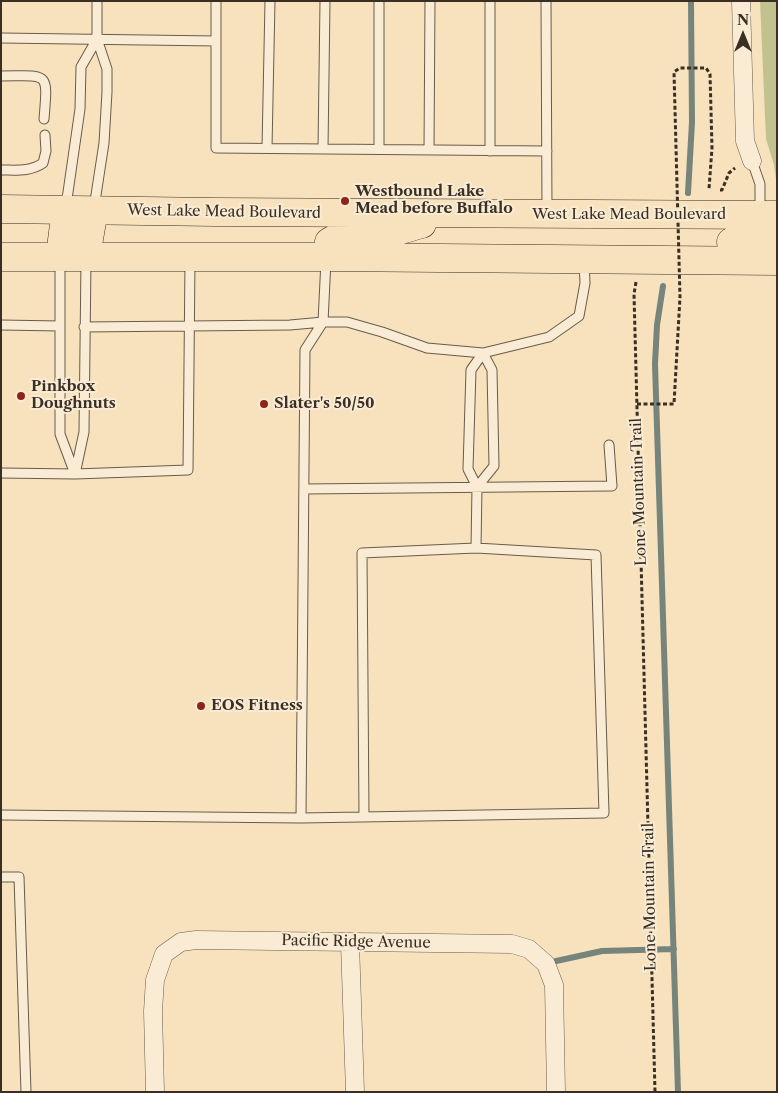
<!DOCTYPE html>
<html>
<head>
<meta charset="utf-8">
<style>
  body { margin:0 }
  #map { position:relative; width:778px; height:1093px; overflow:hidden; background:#f7e2bd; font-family:"Libre Caslon Text",serif }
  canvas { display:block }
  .frame { position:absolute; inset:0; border:2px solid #392f25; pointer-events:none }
  .north { position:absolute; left:718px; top:10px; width:50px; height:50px; -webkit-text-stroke:4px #faecd4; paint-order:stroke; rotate:0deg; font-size:14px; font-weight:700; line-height:20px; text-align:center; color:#392f25 }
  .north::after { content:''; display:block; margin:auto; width:18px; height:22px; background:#392f25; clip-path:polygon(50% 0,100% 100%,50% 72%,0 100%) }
</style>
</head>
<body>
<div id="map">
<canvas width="778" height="1093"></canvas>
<div class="frame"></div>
<div class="north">N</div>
</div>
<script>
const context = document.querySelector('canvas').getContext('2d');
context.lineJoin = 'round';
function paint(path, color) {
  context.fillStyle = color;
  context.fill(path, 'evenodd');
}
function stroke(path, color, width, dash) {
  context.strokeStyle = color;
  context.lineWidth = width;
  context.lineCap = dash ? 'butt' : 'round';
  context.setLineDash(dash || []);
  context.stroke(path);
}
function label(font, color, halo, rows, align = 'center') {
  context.font = font + ' "Libre Caslon Text",serif';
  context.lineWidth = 4;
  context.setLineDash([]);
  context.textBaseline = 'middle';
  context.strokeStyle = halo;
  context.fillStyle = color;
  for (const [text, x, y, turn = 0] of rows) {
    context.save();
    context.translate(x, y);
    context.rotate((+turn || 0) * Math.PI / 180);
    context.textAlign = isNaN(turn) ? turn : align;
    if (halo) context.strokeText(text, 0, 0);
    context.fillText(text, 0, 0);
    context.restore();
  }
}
const green = new Path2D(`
  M760,1H777V186L774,165L766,139Z`);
const stream = new Path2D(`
  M688,193L692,122L691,1
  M663,286L657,325L655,364L678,1092
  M547,963L602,951L674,949`);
const path = new Path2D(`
  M720,190H722L729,173L735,168
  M636,282L634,294L655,1092`);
const lane = new Path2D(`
  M216,1V148L547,151
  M379,1V149
  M546,1L547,211
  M1,38L216,41
  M1,76C49,76 48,70 44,119
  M267,148L270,1
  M323,149L325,1
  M429,150L430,1
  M490,151V1
  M752,161L760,184V212
  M1,170C16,170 30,172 43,163L46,151L45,135
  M66,206L80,109L81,67L97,39
  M94,208L104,143L107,92V69L97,39V1
  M60,259V434L75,474
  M1,325L60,326
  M84,327L290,325L323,322H347L382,332L427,348L483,353L549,337L579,316L585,283L584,262
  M1,473L75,474L188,470L190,260
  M75,474L84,432L86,260
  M304,489L612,486L609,445
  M1,815L301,818L305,350L323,322L326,260
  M364,817L362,553L476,548
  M301,818L604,813L596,555L476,548L477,487L468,469L471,370L483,353L492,370L494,466L477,487
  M1,877H19L26,1092`);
const street = new Path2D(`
  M741,1L745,141L752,161
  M350,943L355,1092
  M155,1092L153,1011L155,980L164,954L181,942L196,940L512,944L529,949L546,964L554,985L556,1092`);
const primary = new Path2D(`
  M1,209L215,212L777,215
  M731,242H773L777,237
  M60,256L66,209
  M86,256L94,210
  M1,257H326L777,261
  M326,257L329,242C340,234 354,239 368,237C386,236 405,228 422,224`);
const pathBridge = new Path2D(`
  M637,404H674L680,297L674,72L680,68H706L710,74L712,148L709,189`);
const markers = [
  [345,201,5,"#8f2418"],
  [21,396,5,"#8f2418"],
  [264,404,5,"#8f2418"],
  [201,706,5,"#8f2418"]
];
const poiNames = [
  ["Westbound Lake",355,192],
  ["Mead before Buffalo",355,209],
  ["Pinkbox",31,387],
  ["Doughnuts",31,404],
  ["Slater's 50/50",274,404],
  ["EOS Fitness",211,706]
];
const streetNames = [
  ["West Lake Mead Boulevard",224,212,1],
  ["West Lake Mead Boulevard",629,215],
  ["Lone Mountain Trail",639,492,-92],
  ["Lone Mountain Trail",650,897,-91],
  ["Pacific Ridge Avenue",356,942,1]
];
paint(green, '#c1c28e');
stroke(stream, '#76847c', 6);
stroke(lane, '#685c4b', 11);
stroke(street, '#685c4b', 19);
stroke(primary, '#392f25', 29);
stroke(path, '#392f25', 3, [4, 2.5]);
stroke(lane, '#faecd4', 9);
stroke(street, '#faecd4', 18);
stroke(primary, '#f7e2bd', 28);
stroke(pathBridge, '#392f25', 3, [4, 2.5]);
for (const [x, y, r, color] of markers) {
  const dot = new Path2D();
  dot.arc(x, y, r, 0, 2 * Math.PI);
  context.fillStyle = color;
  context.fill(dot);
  stroke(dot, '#faecd4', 2);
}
label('bold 15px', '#392f25', '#faecd4', poiNames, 'left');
label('15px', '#392f25', '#faecd4', streetNames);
</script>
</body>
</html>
